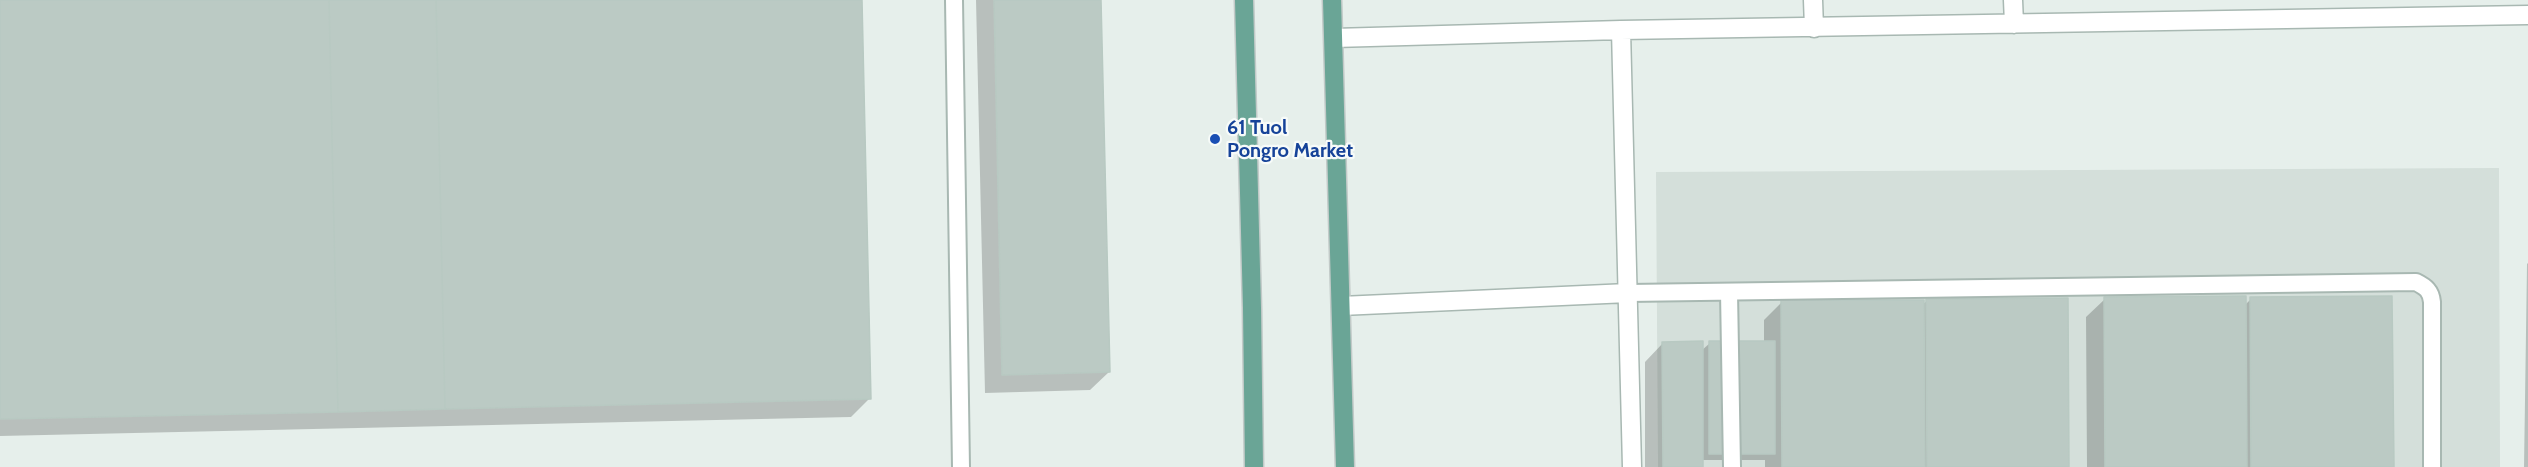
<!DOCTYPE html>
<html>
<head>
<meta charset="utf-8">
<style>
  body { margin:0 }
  canvas { display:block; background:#e6efeb }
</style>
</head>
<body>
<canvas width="2528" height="467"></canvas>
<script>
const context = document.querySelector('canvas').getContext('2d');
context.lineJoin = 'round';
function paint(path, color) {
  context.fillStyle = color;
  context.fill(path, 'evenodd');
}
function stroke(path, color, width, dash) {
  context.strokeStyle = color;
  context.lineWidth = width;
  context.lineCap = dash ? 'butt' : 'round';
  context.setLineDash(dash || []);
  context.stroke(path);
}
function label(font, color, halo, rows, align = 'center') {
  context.font = font + ' Cabin,sans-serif';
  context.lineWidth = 4.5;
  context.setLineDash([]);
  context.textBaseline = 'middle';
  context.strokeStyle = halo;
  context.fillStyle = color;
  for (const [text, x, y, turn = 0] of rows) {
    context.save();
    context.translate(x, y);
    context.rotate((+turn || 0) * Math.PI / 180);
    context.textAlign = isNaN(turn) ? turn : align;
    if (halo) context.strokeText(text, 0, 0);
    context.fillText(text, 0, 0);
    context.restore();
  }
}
const built = new Path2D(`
  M2499,168L2500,467H1658L1656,172Z`);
const shadow = new Path2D(`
  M0,0H860L870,398L851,417L0,436Z
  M976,0H1100L1109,372L1090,390L985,393Z
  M2528,263V467H2524L2527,264Z
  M2105,299L2245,305L2251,299L2392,467H2087L2086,317Z
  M1927,301L2067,467H1765V460H1702V467H1645V362L1663,343L1701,351L1710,343H1764V320L1782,302L1922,305Z`);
const building = new Path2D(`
  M0,0H329L338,412L0,419Z
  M329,0H436L445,409L338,412Z
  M436,0H862L871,399L445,409Z
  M994,0H1101L1110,372L1002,375Z
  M2246,296L2247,467H2105L2104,297Z
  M2392,296L2394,467H2251L2250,297Z
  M2068,298L2069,467H1927L1926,299Z
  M1781,300H1924L1925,467H1782Z
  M1703,341V467H1663L1662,342Z
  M1709,341H1775V454H1709Z`);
const lane = new Path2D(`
  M954,0L961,467
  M1729,292L1732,467
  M1628,293L2416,282C2426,287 2431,291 2432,302V467`);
const street = new Path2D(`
  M1813,0L1814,28
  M2013,0L2014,24
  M1621,30L1632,467
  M1334,38L1621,30L2528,15
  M1341,306L1628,293`);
const primary = new Path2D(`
  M1244,0L1252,308L1254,467
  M1332,0L1345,467`);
const markers = [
  [1215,139,6,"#1a4fb4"]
];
const transitNames = [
  ["61 Tuol",1227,128],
  ["Pongro Market",1227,151]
];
paint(built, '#d4dfda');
paint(shadow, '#0003');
paint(building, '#bbcac4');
stroke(building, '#b8c9c2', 1.5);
stroke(lane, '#a8b8b2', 20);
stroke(street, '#a8b8b2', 21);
stroke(primary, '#c2cac8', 21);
stroke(lane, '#fff', 16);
stroke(street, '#fff', 18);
stroke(primary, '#6aa596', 18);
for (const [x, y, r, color] of markers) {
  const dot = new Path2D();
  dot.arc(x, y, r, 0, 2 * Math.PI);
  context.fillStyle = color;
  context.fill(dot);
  stroke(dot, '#f7fbf9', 2);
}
label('bold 20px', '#164399', '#f7fbf9', transitNames, 'left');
</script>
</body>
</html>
